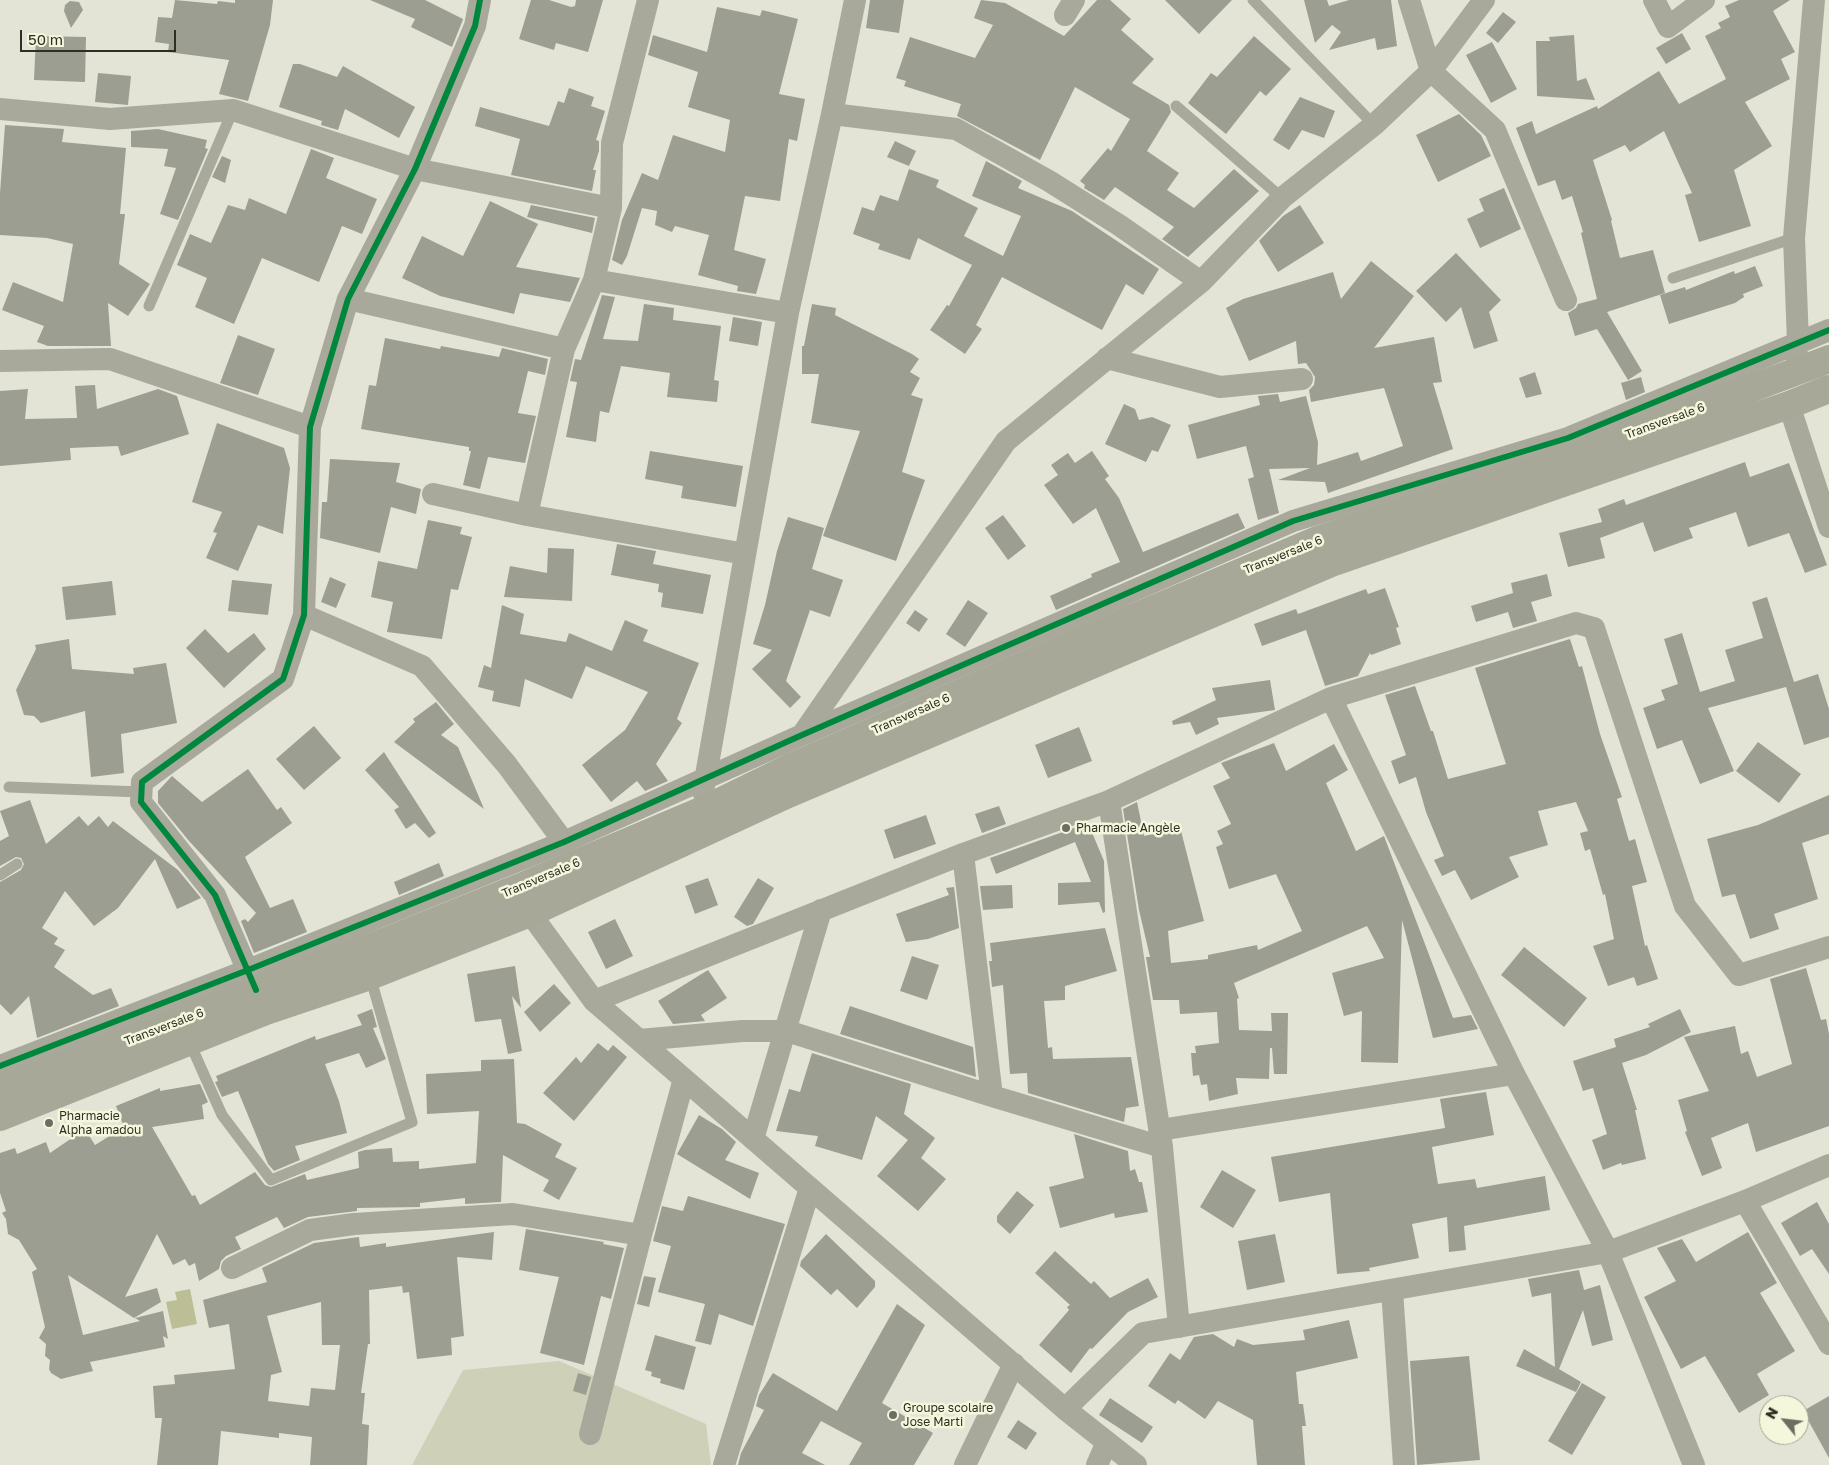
<!DOCTYPE html>
<html>
<head>
<meta charset="utf-8">
<style>
  body { margin:0 }
  #map { position:relative; width:1829px; height:1465px; overflow:hidden; background:#e3e4d5; font-family:"Golos Text",sans-serif }
  canvas { display:block }
  .north { position:absolute; left:1759px; top:1395px; width:50px; height:50px; box-sizing:border-box; background:#f5f7dc; border:1px solid #a5a792; border-radius:50%; rotate:299deg; font-size:14px; font-weight:700; line-height:20px; text-align:center; color:#2d2e24 }
  .north::after { content:''; display:block; margin:auto; width:18px; height:22px; background:#6d6e62; clip-path:polygon(50% 0,100% 100%,50% 72%,0 100%) }
  .scale { position:absolute; left:20px; top:30px; width:156px; height:22px; box-sizing:border-box; border:2px solid #2d2e24; border-top:0; padding-left:6px; font-size:15px; line-height:18px; white-space:nowrap; color:#2d2e24; -webkit-text-stroke:4px #f5f7dc; paint-order:stroke }
</style>
</head>
<body>
<div id="map">
<canvas width="1829" height="1465"></canvas>
<div class="north">N</div>
<div class="scale">50 m</div>
</div>
<script>
const context = document.querySelector('canvas').getContext('2d');
context.lineJoin = 'round';
function paint(path, color) {
  context.fillStyle = color;
  context.fill(path, 'evenodd');
}
function stroke(path, color, width, dash) {
  context.strokeStyle = color;
  context.lineWidth = width;
  context.lineCap = dash ? 'butt' : 'round';
  context.setLineDash(dash || []);
  context.stroke(path);
}
function label(font, color, halo, rows, align = 'center') {
  context.font = font + ' "Golos Text",sans-serif';
  context.lineWidth = 5;
  context.setLineDash([]);
  context.textBaseline = 'middle';
  context.strokeStyle = halo;
  context.fillStyle = color;
  for (const [text, x, y, turn = 0] of rows) {
    context.save();
    context.translate(x, y);
    context.rotate((+turn || 0) * Math.PI / 180);
    context.textAlign = isNaN(turn) ? turn : align;
    if (halo) context.strokeText(text, 0, 0);
    context.fillText(text, 0, 0);
    context.restore();
  }
}
const green = new Path2D(`
  M559,1361L706,1424L711,1465H412L463,1370Z`);
const water = new Path2D(`
  M190,1289L197,1324L172,1329L166,1302L177,1300L175,1292Z`);
const building = new Path2D(`
  M175,0L217,4L218,1L235,3V0H273L270,25L248,101L219,94L229,60L168,52L169,44L155,42L158,17L172,18Z
  M370,0H425L463,19L462,22L452,47L411,27L415,19Z
  M531,0H549L571,7L575,6L576,0H603L588,52L556,43L554,50L519,39Z
  M870,0H904L899,33L866,28Z
  M981,0L1005,3L1064,36L1097,0H1110L1131,19L1121,30L1154,59L1132,83L1169,105L1171,112L1147,151L1179,173L1167,190L1194,208L1234,169L1259,191L1188,257L1162,239L1174,227L1115,187L1104,200L1084,188L1085,185L1080,181L1108,148L1111,151L1130,119L1075,87L1040,160L957,116L961,104L904,86L906,81L896,78L910,37L975,58L993,25L974,18Z
  M1165,0H1232L1199,34Z
  M1304,0H1327L1329,6L1349,0H1391L1397,46L1377,50L1375,38L1329,50L1341,32L1332,25L1315,43Z
  M1739,0H1790L1773,11L1795,52L1781,59L1790,79L1745,102L1772,146L1734,170L1751,226L1699,242L1685,195L1692,193L1664,131L1630,152L1625,145L1593,160L1612,220L1611,221L1620,258L1653,250L1665,293L1607,312L1642,371L1628,380L1597,329L1575,336L1568,313L1576,308L1578,304L1597,299L1581,233L1583,232L1572,196L1562,200L1555,180L1538,186L1516,128L1532,121L1536,134L1597,106L1598,109L1659,71L1679,104L1726,79L1705,36L1721,28L1718,23L1730,17L1725,6Z
  M70,1L79,2L83,10L71,28L64,11L65,5Z
  M717,7L760,16L762,10L798,19L779,94L805,99L797,141L789,139L780,201L745,196L734,250L766,259L756,294L737,291L738,286L698,275L709,235L675,226L672,232L655,225L657,211L642,208L627,256L622,265L612,260L622,220L642,173L658,180L673,135L725,152L730,120L688,107L698,72L648,55L653,35L707,52Z
  M1503,12L1516,22L1498,43L1486,33Z
  M1682,33L1691,49L1666,64L1656,48Z
  M1574,35L1577,81L1586,78L1595,100L1537,96L1536,41H1550L1549,37Z
  M36,36L86,37L85,82L34,80Z
  M1254,36L1291,69L1266,96L1260,91L1226,134L1188,103L1211,73L1217,77Z
  M1492,42L1517,89L1491,103L1466,55Z
  M293,64H300L337,77L343,66L415,107L399,138L345,109L338,130L321,125L322,121L279,107Z
  M98,73L131,76L128,105L95,102Z
  M569,88L594,97L591,106L605,111L596,140L599,141V151L593,170H596L592,191L511,175L520,139L475,126L480,107L549,126L558,101L564,103Z
  M1300,97L1335,111L1324,138L1302,130L1289,150L1273,140Z
  M1459,114L1481,135L1491,156L1438,182L1416,135Z
  M5,125L64,129L62,142L126,148L120,214H125L119,264L150,284L128,316L108,303L111,346H48L37,342L44,326L2,310L13,282L63,302L73,244L47,238L0,235V193Z
  M158,129L207,140L205,148L208,149L178,220L160,214L176,168L164,166L168,149L131,147V131Z
  M895,141L916,151L909,166L887,157Z
  M311,149L334,158L326,178L377,199L362,234L342,226L319,282L262,258L234,324L195,307L207,278L177,265L190,234L211,243L228,205L245,210L249,198L286,214Z
  M222,156L231,160L225,183L212,177Z
  M986,161L1022,181L1018,188L1072,211L1159,269L1143,295L1126,284L1102,330L1002,277L976,325L982,329L965,354L930,330L947,305L949,306L972,265L918,238L910,260L878,249L880,244L853,234L862,207L874,211L880,195L898,201L909,169L939,180L936,187L978,208L964,236L1003,256L1021,216L972,196Z
  M1504,188L1521,229L1480,248L1467,219L1484,211L1479,199Z
  M490,201L538,224L516,267L580,278L570,302L520,293L514,314L440,296L402,278L422,236L463,256Z
  M531,205L595,218L592,233L527,217Z
  M1300,205L1324,243L1278,272L1259,241L1283,216Z
  M1456,253L1501,300L1489,312L1498,341L1474,349L1461,307L1446,322L1416,291Z
  M1371,261L1414,296L1374,348L1434,337L1442,382L1433,383L1453,449L1328,493L1325,482L1278,480L1310,468L1269,469L1279,513L1258,520L1248,479L1254,477L1246,446L1197,459L1188,425L1260,405L1258,396L1278,394L1280,402L1306,396L1318,442L1317,465L1358,452L1361,461L1403,446L1384,388L1311,402L1309,390L1314,385L1315,377L1306,363L1298,364L1296,341L1249,361L1226,308L1243,299L1333,272L1341,299Z
  M1755,266L1763,286L1743,294L1744,297L1735,303L1669,324L1660,295L1685,287L1686,290L1734,271L1735,274Z
  M602,295L615,297L603,339L638,341L644,304L674,308L673,320L721,326L714,380L719,381L717,402L667,397L670,373L621,366L609,413L600,411L596,442L566,437L577,382L570,381L575,359L581,360Z
  M812,304L836,308L835,315L912,354L919,359L910,372L920,378L911,395L923,399L902,472L925,480L896,561L823,536L860,431L811,423L819,374H802V346H804Z
  M733,317L762,322L758,346L729,341Z
  M238,335L275,349L258,395L220,383Z
  M385,338L440,349L441,346L499,357L502,348L548,359L545,375L528,371L518,413L536,416L525,463L488,457L480,489L463,485L471,451H469V447L361,429L369,385L376,386Z
  M1535,372L1542,394L1526,398L1519,378Z
  M1641,377L1645,392L1626,400L1621,383Z
  M95,385L97,409L158,389L177,396L189,434L121,456L118,446L70,448L71,460L0,466V391L28,389L25,419L77,418L75,386Z
  M1124,404L1135,409L1139,420L1152,417L1171,425L1158,452L1152,450L1146,462L1105,444Z
  M217,423L284,448L290,468L283,534L258,525L238,571L206,558L217,533L213,532L222,512L192,502Z
  M650,451L743,466L736,507L681,498L683,486L645,479Z
  M1092,451L1109,476L1105,479L1119,498L1143,552L1238,513L1245,528L1056,610L1050,596L1092,577L1091,574L1120,562L1096,508L1073,524L1044,485L1058,475L1051,465L1068,453L1075,463Z
  M330,459L400,463L396,482L421,489L416,514L391,507L380,553L320,538L322,502H327Z
  M1745,462L1750,477L1789,463L1827,565L1805,573L1789,533L1748,547L1736,512L1689,528L1693,538L1654,552L1643,522L1600,538L1605,558L1568,567L1559,533L1602,522L1598,509L1624,499L1626,505Z
  M1003,515L1026,546L1008,560L985,528Z
  M788,517L824,528L812,569L843,580L830,617L810,610L786,681L801,697L790,708L752,669L772,650L753,644L765,605L777,551Z
  M428,520L462,527L460,534L472,537L458,590L451,589L442,639L387,632L393,602L371,597L378,561L417,569Z
  M617,544L656,551L653,564L711,575L703,614L661,607L663,593L658,592L659,584L611,575Z
  M548,548L574,549L572,601L504,597L510,566L547,573Z
  M1547,574L1552,596L1531,602L1537,621L1513,628L1508,612L1476,622L1471,606L1513,593L1511,583Z
  M330,577L346,584L336,608L321,602Z
  M232,580L272,584L268,615L228,611Z
  M112,581L116,615L66,620L62,587Z
  M1385,588L1399,627L1396,628L1401,644L1371,655L1370,653L1358,676L1325,686L1306,630L1262,646L1254,624L1296,609L1298,614L1366,589L1368,594Z
  M1767,597L1794,682L1818,674L1829,709V737L1804,745L1786,687L1708,708L1734,771L1700,784L1682,740L1657,749L1643,708L1665,700L1661,690L1678,684L1664,639L1682,633L1700,692L1735,681L1725,650L1763,638L1752,602Z
  M968,600L988,613L965,647L946,634Z
  M502,605L524,614L520,634L566,642L569,633L612,651L625,620L648,630L643,641L699,663L677,719L682,723L656,764L668,781L645,791L637,781L611,802L582,765L625,730L648,692L586,666L572,699L525,679L520,707L492,701L494,691L478,687L484,665L491,668Z
  M915,610L928,619L919,632L906,623Z
  M205,629L228,653L254,633L266,649L224,688L186,648Z
  M69,639L72,669L134,674L133,668L166,663L177,723L121,734L124,773L91,777L85,711L41,723L34,716L24,715L16,690L36,649L35,645Z
  M1570,639L1579,667L1582,666L1600,734L1622,797L1617,799L1629,841L1635,839L1647,882L1632,886L1645,946L1647,945L1658,979L1637,986L1634,977L1608,986L1593,946L1614,939L1605,894L1603,895L1590,849L1585,851L1580,833L1588,831L1576,802L1538,811L1548,845L1509,857L1519,877L1471,900L1455,870L1442,876L1434,860L1444,856L1426,812L1416,777L1399,784L1391,761L1406,755L1385,695L1415,686L1431,731H1433L1448,779L1506,764L1475,668Z
  M1270,680L1275,710L1217,718L1219,724L1196,735L1190,722L1173,725L1172,721L1216,700L1212,688Z
  M436,702L454,724L441,735L458,747L484,809L394,742L415,722L413,719Z
  M314,726L341,758L304,790L276,759Z
  M1079,727L1092,761L1048,778L1035,745Z
  M1758,742L1801,774L1779,803L1736,771Z
  M1274,743L1286,771L1334,744L1348,770L1326,783L1356,851L1384,836L1453,1018L1471,1015L1478,1029L1433,1038L1402,920L1398,1063L1361,1062L1362,1011L1344,1016L1332,973L1384,958L1367,926L1234,983L1239,998L1237,999L1239,1030L1272,1031L1271,1013H1288L1287,1074H1274L1272,1048H1270L1269,1079L1236,1078L1238,1094L1209,1101L1207,1084L1201,1085L1199,1075L1193,1076L1191,1053H1196L1195,1046L1219,1043L1217,1012L1180,1014L1179,1000H1153L1146,957H1150L1139,910L1123,809L1137,802L1144,836L1180,827L1204,921L1168,931L1171,963L1208,959V955L1257,945L1258,950L1302,931L1276,874L1229,889L1216,847L1223,844L1217,831L1231,824L1213,786L1230,778L1221,763Z
  M384,752L436,833L429,838L415,823L406,829L394,810L399,807L365,770Z
  M248,769L277,810L281,807L292,823L245,857L270,908L293,899L307,932L254,953L241,921L245,919L248,922L256,913L189,841L158,803V791L172,776L202,802Z
  M1829,795V834L1802,843L1818,899L1774,914L1779,929L1750,939L1735,894L1722,897L1707,839L1758,825Z
  M30,800L46,844L79,816L88,826L99,816L108,827L113,821L178,870L201,898L177,909L155,859L118,908L94,926L65,891L42,928L58,938L54,944L65,950L54,967L93,995L111,988L119,1006L37,1038L29,996L11,1015L0,1004V882L21,870L24,864L21,858L16,857L0,866V841L9,836L0,811Z
  M999,806L1006,824L982,833L975,814Z
  M926,815L936,844L894,859L884,830Z
  M1088,823L1104,861L1105,912L1103,913L1099,902L1058,905V883L1091,882L1075,842L996,874L990,858Z
  M439,863L444,876L399,895L394,882Z
  M708,878L718,905L695,914L685,886Z
  M758,878L774,888L753,924L747,926L734,917Z
  M1012,885L1013,908L983,910L980,886Z
  M954,887L959,928L928,939L906,942L896,914L949,895L946,888Z
  M615,919L633,956L606,969L588,932Z
  M1105,928L1117,971L1065,986V1000L1044,1001L1048,1048L1052,1047L1053,1059L1131,1057L1139,1106L1126,1108L1124,1122L1028,1093L1027,1073L1010,1074L1003,985L992,987L989,961H992L990,943Z
  M1524,947L1587,998L1564,1027L1501,975Z
  M912,956L939,965L927,1000L900,991Z
  M515,966L521,1008L512,996L522,1051L508,1054L501,1019L475,1022L467,974Z
  M1806,968L1821,1020L1826,1019L1829,1034V1126L1756,1152L1748,1123L1711,1138L1722,1168L1702,1176L1685,1132L1687,1131L1678,1100L1709,1091L1684,1037L1735,1026L1741,1054L1748,1051L1757,1077L1792,1064L1770,979Z
  M708,970L727,998L701,1015L705,1021L673,1024L658,1001Z
  M554,984L571,1003L540,1032L524,1012Z
  M850,1006L973,1047L976,1077L840,1034Z
  M372,1009L377,1027L373,1028L386,1059L366,1068L359,1053L325,1064L339,1101L347,1133L295,1146L300,1160L274,1171L268,1164L238,1091L222,1097L215,1082L218,1081L216,1076L315,1036L316,1040L362,1025L357,1015Z
  M1680,1009L1691,1032L1646,1055L1622,1063L1637,1110H1635L1646,1159L1622,1165L1621,1163L1603,1170L1592,1140L1607,1134L1593,1088L1583,1091L1573,1061L1616,1047L1614,1039L1650,1027L1648,1024Z
  M598,1043L608,1051L613,1045L627,1057L574,1121L543,1093L576,1057L581,1063Z
  M812,1053L911,1084L904,1114L935,1138L921,1158L946,1179L918,1211L877,1176L908,1140L876,1116L862,1160L815,1146L818,1136L776,1131L789,1089L800,1092Z
  M514,1059L517,1123L525,1124L562,1144L555,1157L577,1168L559,1200L543,1191L549,1180L503,1155L501,1202L465,1204V1198L420,1203V1207L357,1208V1211L308,1217L284,1228L277,1217L235,1237L241,1249L226,1256L221,1261L219,1269L199,1281L195,1263L189,1266L185,1259L173,1265L157,1234L125,1297L157,1288L161,1302L134,1318L68,1275L83,1335L140,1321L135,1318L163,1311L168,1339L163,1336L165,1347L90,1362L93,1371L61,1379L51,1373L49,1369L50,1360L45,1356L46,1344L39,1338L45,1327L32,1272L37,1269L19,1240L8,1234L6,1219L2,1213L6,1211L0,1193V1153L15,1148L17,1154L46,1142L50,1153L85,1129L95,1145L124,1127L116,1106L160,1088V1091L200,1084L208,1102L202,1105L204,1119L152,1127L192,1196L195,1195L200,1205L255,1172L265,1185L271,1187L305,1174L307,1180L359,1168L358,1152L365,1150L392,1148L393,1162L419,1161V1169L476,1163L479,1111L427,1114L426,1074L481,1071V1060Z
  M1486,1092L1494,1135L1432,1147L1438,1184L1475,1179L1477,1188L1545,1176L1550,1210L1464,1226L1466,1250L1449,1252L1447,1217L1412,1224L1419,1258L1369,1268L1370,1271L1337,1274L1330,1193L1279,1202L1271,1157L1445,1128L1440,1099Z
  M699,1115L722,1129L736,1142L725,1160L759,1173L750,1199L677,1154Z
  M1074,1134L1128,1151L1130,1171L1135,1169L1139,1182H1142L1148,1212L1115,1218L1114,1213L1060,1228L1049,1187L1084,1178Z
  M1222,1170L1256,1190L1233,1228L1200,1207Z
  M1017,1191L1034,1205L1010,1234L997,1222V1216Z
  M688,1196L785,1224L753,1326L719,1314L711,1345L695,1341L705,1304L658,1292L671,1246L653,1241L662,1206L683,1211Z
  M1817,1202L1829,1224V1274L1812,1249L1800,1256L1781,1223Z
  M526,1229L604,1242L603,1244L624,1248L611,1299L601,1296L584,1365L540,1353L559,1277L519,1270Z
  M494,1232L492,1260L457,1257L464,1336L451,1338L452,1355L417,1359L409,1292L403,1293L402,1286L369,1290L370,1344H368L361,1393H365L362,1424L369,1425L367,1465H310L312,1437L279,1433V1438L221,1431L218,1465H157L162,1418H155L153,1386L175,1384L174,1375L235,1369L229,1324L209,1328L203,1300L267,1282L262,1268L314,1243L359,1237L360,1247L386,1243V1247ZM321,1302L322,1345H340L335,1390L311,1388L309,1406L268,1401L271,1375L282,1372L267,1316Z
  M1748,1232L1777,1283L1760,1293L1795,1351L1757,1374L1769,1395L1739,1413L1705,1356L1681,1369L1644,1297L1676,1281L1657,1248L1682,1239L1696,1262Z
  M826,1234L875,1281V1287L857,1308L837,1289L831,1295L800,1266L801,1261Z
  M1275,1234L1285,1282L1247,1290L1238,1241Z
  M1055,1251L1091,1284L1094,1281L1110,1298L1148,1278L1158,1297L1128,1312L1092,1349L1090,1348L1071,1373L1039,1345L1069,1310L1067,1307L1070,1305L1035,1273Z
  M1579,1270L1584,1290L1600,1285L1613,1340L1592,1346L1583,1310L1559,1369L1581,1382L1576,1392L1516,1366L1524,1349L1555,1367L1551,1293L1532,1297L1528,1279Z
  M644,1276L656,1278L649,1307L637,1304Z
  M897,1304L925,1325L882,1403L933,1433L914,1465H849L862,1443L821,1421L802,1453L825,1465H738L741,1453L764,1410L756,1406L759,1395L773,1373L837,1411Z
  M1349,1320L1358,1358L1296,1372L1299,1404H1303L1306,1426H1302L1305,1465H1257L1253,1420L1218,1401L1205,1419L1178,1400L1175,1404L1148,1386L1170,1353L1180,1360L1194,1337L1213,1334L1234,1347L1237,1339L1253,1345L1305,1340L1303,1330Z
  M655,1335L696,1347L684,1390L660,1383L661,1379L651,1376L652,1372L645,1370Z
  M1469,1356L1480,1460L1417,1465L1410,1361Z
  M578,1373L591,1377L586,1395L573,1391Z
  M1582,1383L1606,1397L1572,1455L1548,1441Z
  M1829,1396V1458L1803,1411Z
  M1110,1398L1153,1427L1142,1443L1099,1415Z
  M1018,1420L1037,1433L1026,1450L1007,1437Z`);
const service = new Path2D(`
  M1253,0L1374,125
  M1176,106L1282,198
  M1673,278L1794,238
  M149,306L233,110
  M9,787L141,792
  M0,875L17,864
  M189,1041L222,1115L271,1180L412,1122L370,976`);
const minor = new Path2D(`
  M1409,0L1431,71L1495,130L1566,300
  M1654,0L1668,27L1704,0
  M1065,15L1074,0
  M0,109L110,119L233,110L415,169L611,208
  M832,114L956,129L1049,181L1119,225L1201,282
  M594,280L788,313
  M348,299L564,349
  M1796,355L1798,342L1794,238L1814,0
  M1107,358L1220,387L1302,379
  M0,361L110,359L310,427
  M1789,405L1829,527
  M433,494L527,515L745,554
  M527,515L564,349L594,280L611,208L612,143L648,0
  M304,615L422,666L507,765L564,842
  M1331,698L1514,1074L1608,1252L1694,1465
  M802,735L1006,441L1201,282L1282,198L1374,125L1431,71L1484,0
  M703,792L788,313L832,114L855,0
  M1109,801L1162,1147L1179,1327
  M963,854L992,1096
  M526,898L530,913L594,1001L1065,1409L1136,1465
  M253,983L215,895L141,802L142,782L283,679L304,615L310,427L348,299L415,169L475,26L480,0
  M594,1001L963,854L1109,801L1331,698L1576,623L1594,628L1685,906L1739,975L1829,947
  M639,1040L742,1031H787L992,1096L1162,1147
  M0,1066L248,970L564,842L802,735L1293,521L1568,438L1829,330
  M1160,1130L1514,1074
  M753,1139L821,910
  M1745,1201L1829,1344
  M232,1268L310,1230L354,1224L513,1214L641,1235
  M1392,1290L1404,1465
  M1065,1409L1143,1333L1608,1252L1745,1201L1829,1165
  M590,1434L641,1235L684,1079
  M724,1465L810,1188
  M965,1465L1014,1364
  M1097,1465L1107,1442`);
const secondary = new Path2D(`
  M0,1089L177,1023L256,990L386,941L523,886L701,811L791,767L1118,624L1320,539L1559,463L1612,441L1829,359
  M0,1117L266,1011L370,976L530,913L788,794L1331,563L1789,405L1829,389`);
const cycleway = new Path2D(`
  M256,990L215,895L141,802L142,782L283,679L304,615L310,427L348,299L415,169L475,26L480,0
  M0,1066L248,970L564,842L802,735L1293,521L1568,438L1829,330`);
const markers = [
  [1066,828,5,"#6d6e62"],
  [49,1123,5,"#6d6e62"],
  [893,1415,5,"#6d6e62"]
];
const streetNames = [
  ["Transversale 6",1665,421,-20],
  ["Transversale 6",1283,555,-22],
  ["Transversale 6",911,714,-24],
  ["Transversale 6",541,878,-23],
  ["Transversale 6",164,1027,-21]
];
const poiNames = [
  ["Pharmacie Angèle",1076,828],
  ["Pharmacie",59,1116],
  ["Alpha amadou",59,1130],
  ["Groupe scolaire",903,1408],
  ["Jose Marti",903,1422]
];
paint(green, '#ced0b7');
paint(water, '#bcbe95');
paint(building, '#9d9e92');
stroke(service, '#a9a99b', 11);
stroke(minor, '#a9a99b', 22);
stroke(secondary, '#a8a899', 28);
stroke(cycleway, '#00873e', 6);
for (const [x, y, r, color] of markers) {
  const dot = new Path2D();
  dot.arc(x, y, r, 0, 2 * Math.PI);
  context.fillStyle = color;
  context.fill(dot);
  stroke(dot, '#f5f7dc', 2);
}
label('12px', '#2d2e24', '#f5f7dc', streetNames);
label('12px', '#2d2e24', '#f5f7dc', poiNames, 'left');
</script>
</body>
</html>
